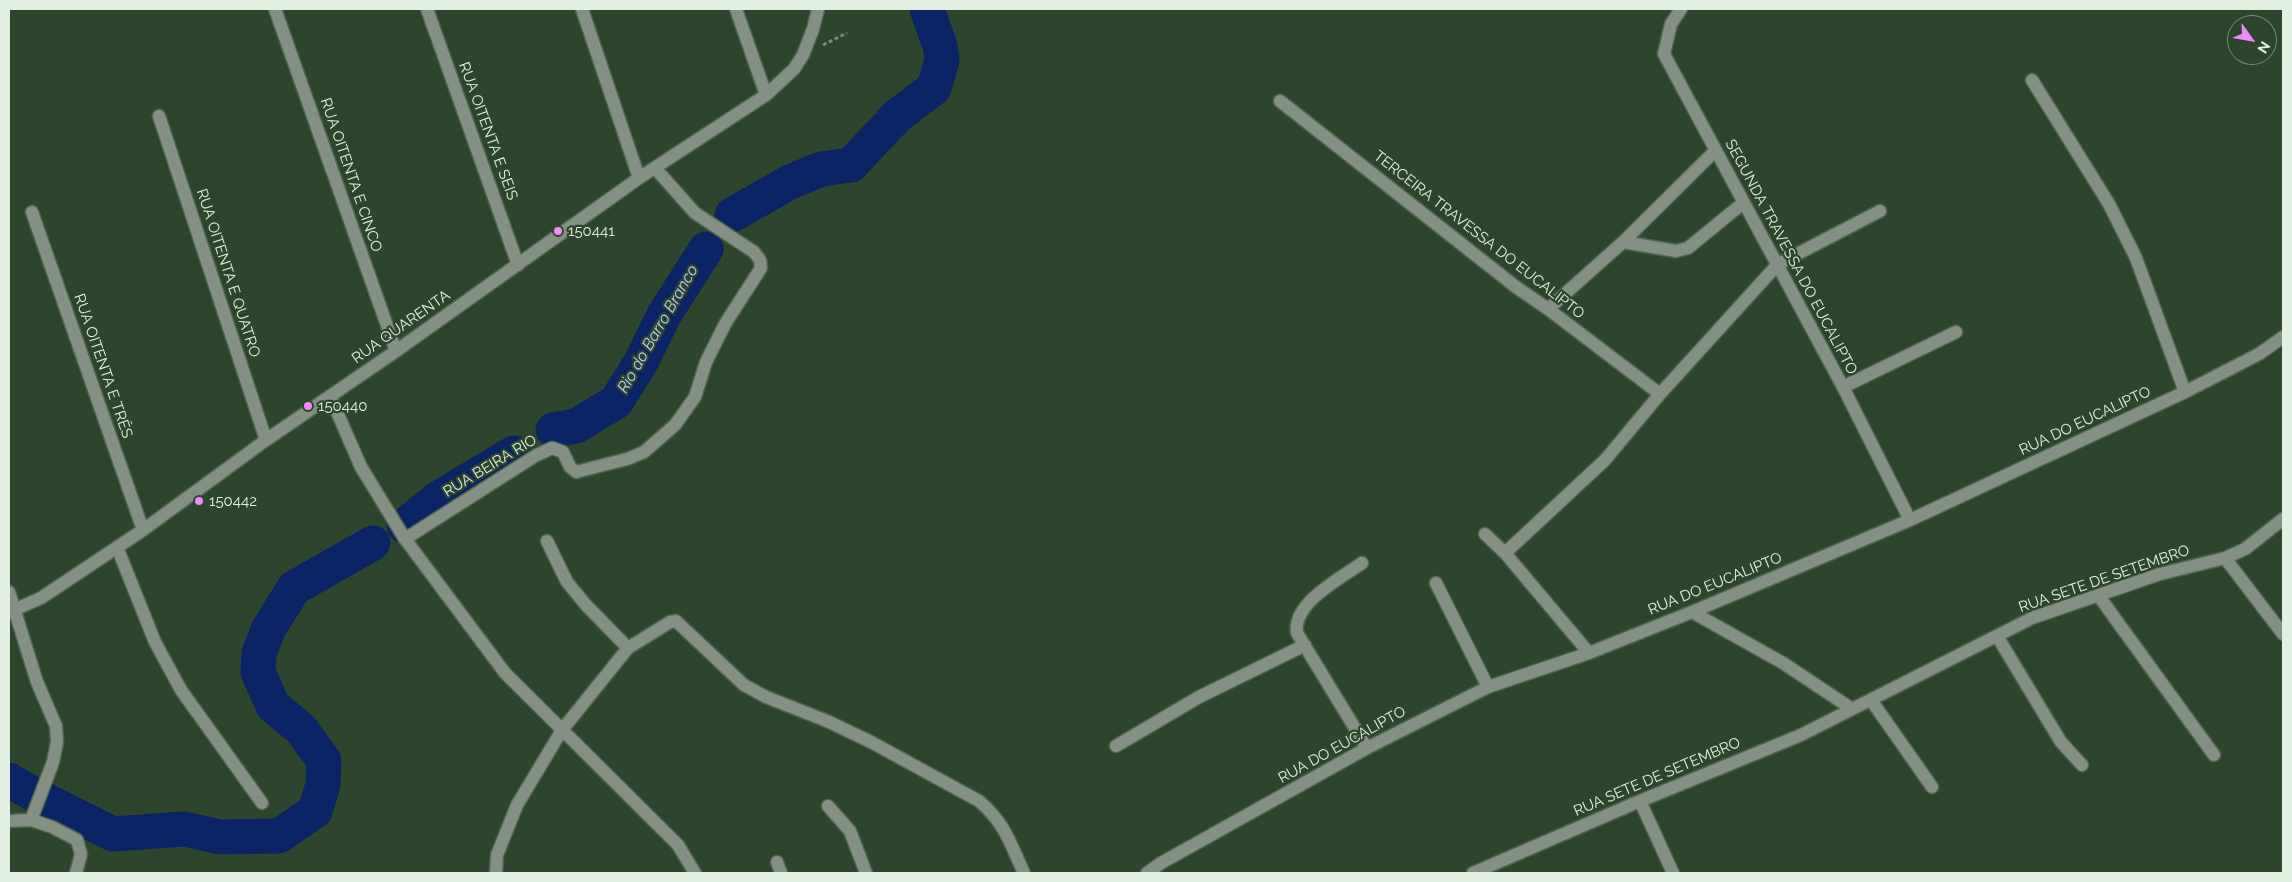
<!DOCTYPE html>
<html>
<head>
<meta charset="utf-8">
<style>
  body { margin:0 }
  #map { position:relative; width:2292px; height:882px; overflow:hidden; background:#2d452d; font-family:Raleway,sans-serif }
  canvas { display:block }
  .frame { position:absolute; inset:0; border:10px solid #e2f0e1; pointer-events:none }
  .north { position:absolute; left:2227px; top:15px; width:50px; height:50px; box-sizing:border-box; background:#2d452d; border:1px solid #758975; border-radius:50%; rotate:122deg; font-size:14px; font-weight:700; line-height:20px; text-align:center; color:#e2f0e1 }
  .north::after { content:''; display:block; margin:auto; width:18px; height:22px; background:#ee8bf8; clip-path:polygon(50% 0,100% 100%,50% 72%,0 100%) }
</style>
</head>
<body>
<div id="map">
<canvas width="2292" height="882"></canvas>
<div class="frame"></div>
<div class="north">N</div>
</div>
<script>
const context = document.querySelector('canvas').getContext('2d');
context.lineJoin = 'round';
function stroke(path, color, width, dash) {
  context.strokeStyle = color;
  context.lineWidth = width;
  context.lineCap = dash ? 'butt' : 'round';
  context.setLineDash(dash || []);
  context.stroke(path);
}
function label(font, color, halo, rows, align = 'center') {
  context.font = font + ' Raleway,sans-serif';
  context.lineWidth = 4.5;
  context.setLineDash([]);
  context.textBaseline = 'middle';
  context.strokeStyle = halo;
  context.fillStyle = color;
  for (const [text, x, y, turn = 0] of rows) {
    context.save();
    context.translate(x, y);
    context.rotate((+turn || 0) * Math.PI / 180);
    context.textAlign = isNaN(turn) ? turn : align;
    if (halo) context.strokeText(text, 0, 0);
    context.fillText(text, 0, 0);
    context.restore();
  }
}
const river = new Path2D(`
  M732,215L790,182L821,169L851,165L897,116L934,88L942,60L940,46L927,9
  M553,430L576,426L616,402L641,362L664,315L706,249
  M404,526L437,499L514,453
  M9,780L33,794
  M45,800L113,834L184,829L220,837L279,836L315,811L323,785L324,761L301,729L273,706L258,672L259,653L269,628L294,588L373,543`);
const path = new Path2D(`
  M823,45L847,33`);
const minor = new Path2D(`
  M275,9L396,351
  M427,9L518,265
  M582,9L639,178
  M736,9L766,95
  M1681,9L1671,24L1664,54L1843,387L1910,520
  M2032,80L2109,204L2136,258L2185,392
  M1280,101L1516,287L1548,309L1660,394
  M159,116L266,440
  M32,212L143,530
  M1623,242L1715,151
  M1548,309L1623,242L1676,251L1688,248L1743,203
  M1843,387L1956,332
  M330,396L361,467L405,539L505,673L678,845L695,873
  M1485,534L1505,553L1589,653
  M405,539L535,456L552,448L563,452L570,467L576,472L627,459L644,452L675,425L695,397L706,362L725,324L761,268L760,260L754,252L695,213L655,168
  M547,541L567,582L586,605L628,648
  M117,547L155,642L181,690L262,803
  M1505,553L1605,460L1660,394L1778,264L1880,211
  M2225,558L2283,634
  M1362,563C1341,578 1292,603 1297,633L1367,748
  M1436,583L1488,687
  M9,592L37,682L56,726L57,742L53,762L31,820L9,821
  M2098,595L2214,755
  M9,612L41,598L143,530L266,440L396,351L639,178L766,95L794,69L803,55L813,29L818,9
  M1692,612L1783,663L1852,709
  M1997,636L2061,742L2082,765
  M1871,700L1932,787
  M1116,746L1199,697L1305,645
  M1640,801L1673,873
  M828,806L850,831L866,873
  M31,820L52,827L77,840L81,854L76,873
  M777,862L781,873
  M496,873L497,855L517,805L562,730L628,648L670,622L676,621L744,685L766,697L827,721L871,742L979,801C1005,823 1010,843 1024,873
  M1147,873L1161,863L1367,748L1488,687L1589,653L1692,612L1910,520L2185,392L2259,354L2283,337
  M1473,873L1640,801L1801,735L2032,618L2160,574L2225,558L2245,549L2283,519`);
const markers = [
  [558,231,5,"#ee8bf8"],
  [308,406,5,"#ee8bf8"],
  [199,501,5,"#ee8bf8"]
];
const streetNames = [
  ["RUA OITENTA E SEIS",488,131,70],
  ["RUA OITENTA E CINCO",351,175,71],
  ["TERCEIRA TRAVESSA DO EUCALIPTO",1479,235,38],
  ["SEGUNDA TRAVESSA DO EUCALIPTO",1791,257,62],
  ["RUA OITENTA E QUATRO",228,273,72],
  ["RUA QUARENTA",401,327,-35],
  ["RUA OITENTA E TRÊS",103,366,71],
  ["RUA DO EUCALIPTO",2085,421,-25],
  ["RUA BEIRA RIO",490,466,-31],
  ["RUA SETE DE SETEMBRO",2104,579,-19],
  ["RUA DO EUCALIPTO",1715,584,-22],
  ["RUA DO EUCALIPTO",1342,745,-29],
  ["RUA SETE DE SETEMBRO",1657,777,-23]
];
const poiNames = [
  ["150441",568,231],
  ["150440",318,406],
  ["150442",209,501]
];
const waterNames = [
  ["Rio do Barro Branco",658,329,-60]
];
stroke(river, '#092365', 35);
stroke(minor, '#4e644d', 15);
stroke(path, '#758974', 3, [4, 2.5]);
stroke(minor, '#849083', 12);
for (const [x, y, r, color] of markers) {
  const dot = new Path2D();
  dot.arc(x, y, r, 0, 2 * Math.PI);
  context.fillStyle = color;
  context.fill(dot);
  stroke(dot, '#2d452d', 2);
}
label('15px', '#e2f0e1', '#2d452d', streetNames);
label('15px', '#e2f0e1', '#2d452d', poiNames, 'left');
label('italic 16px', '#bcd1f9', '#2d452d', waterNames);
</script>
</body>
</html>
